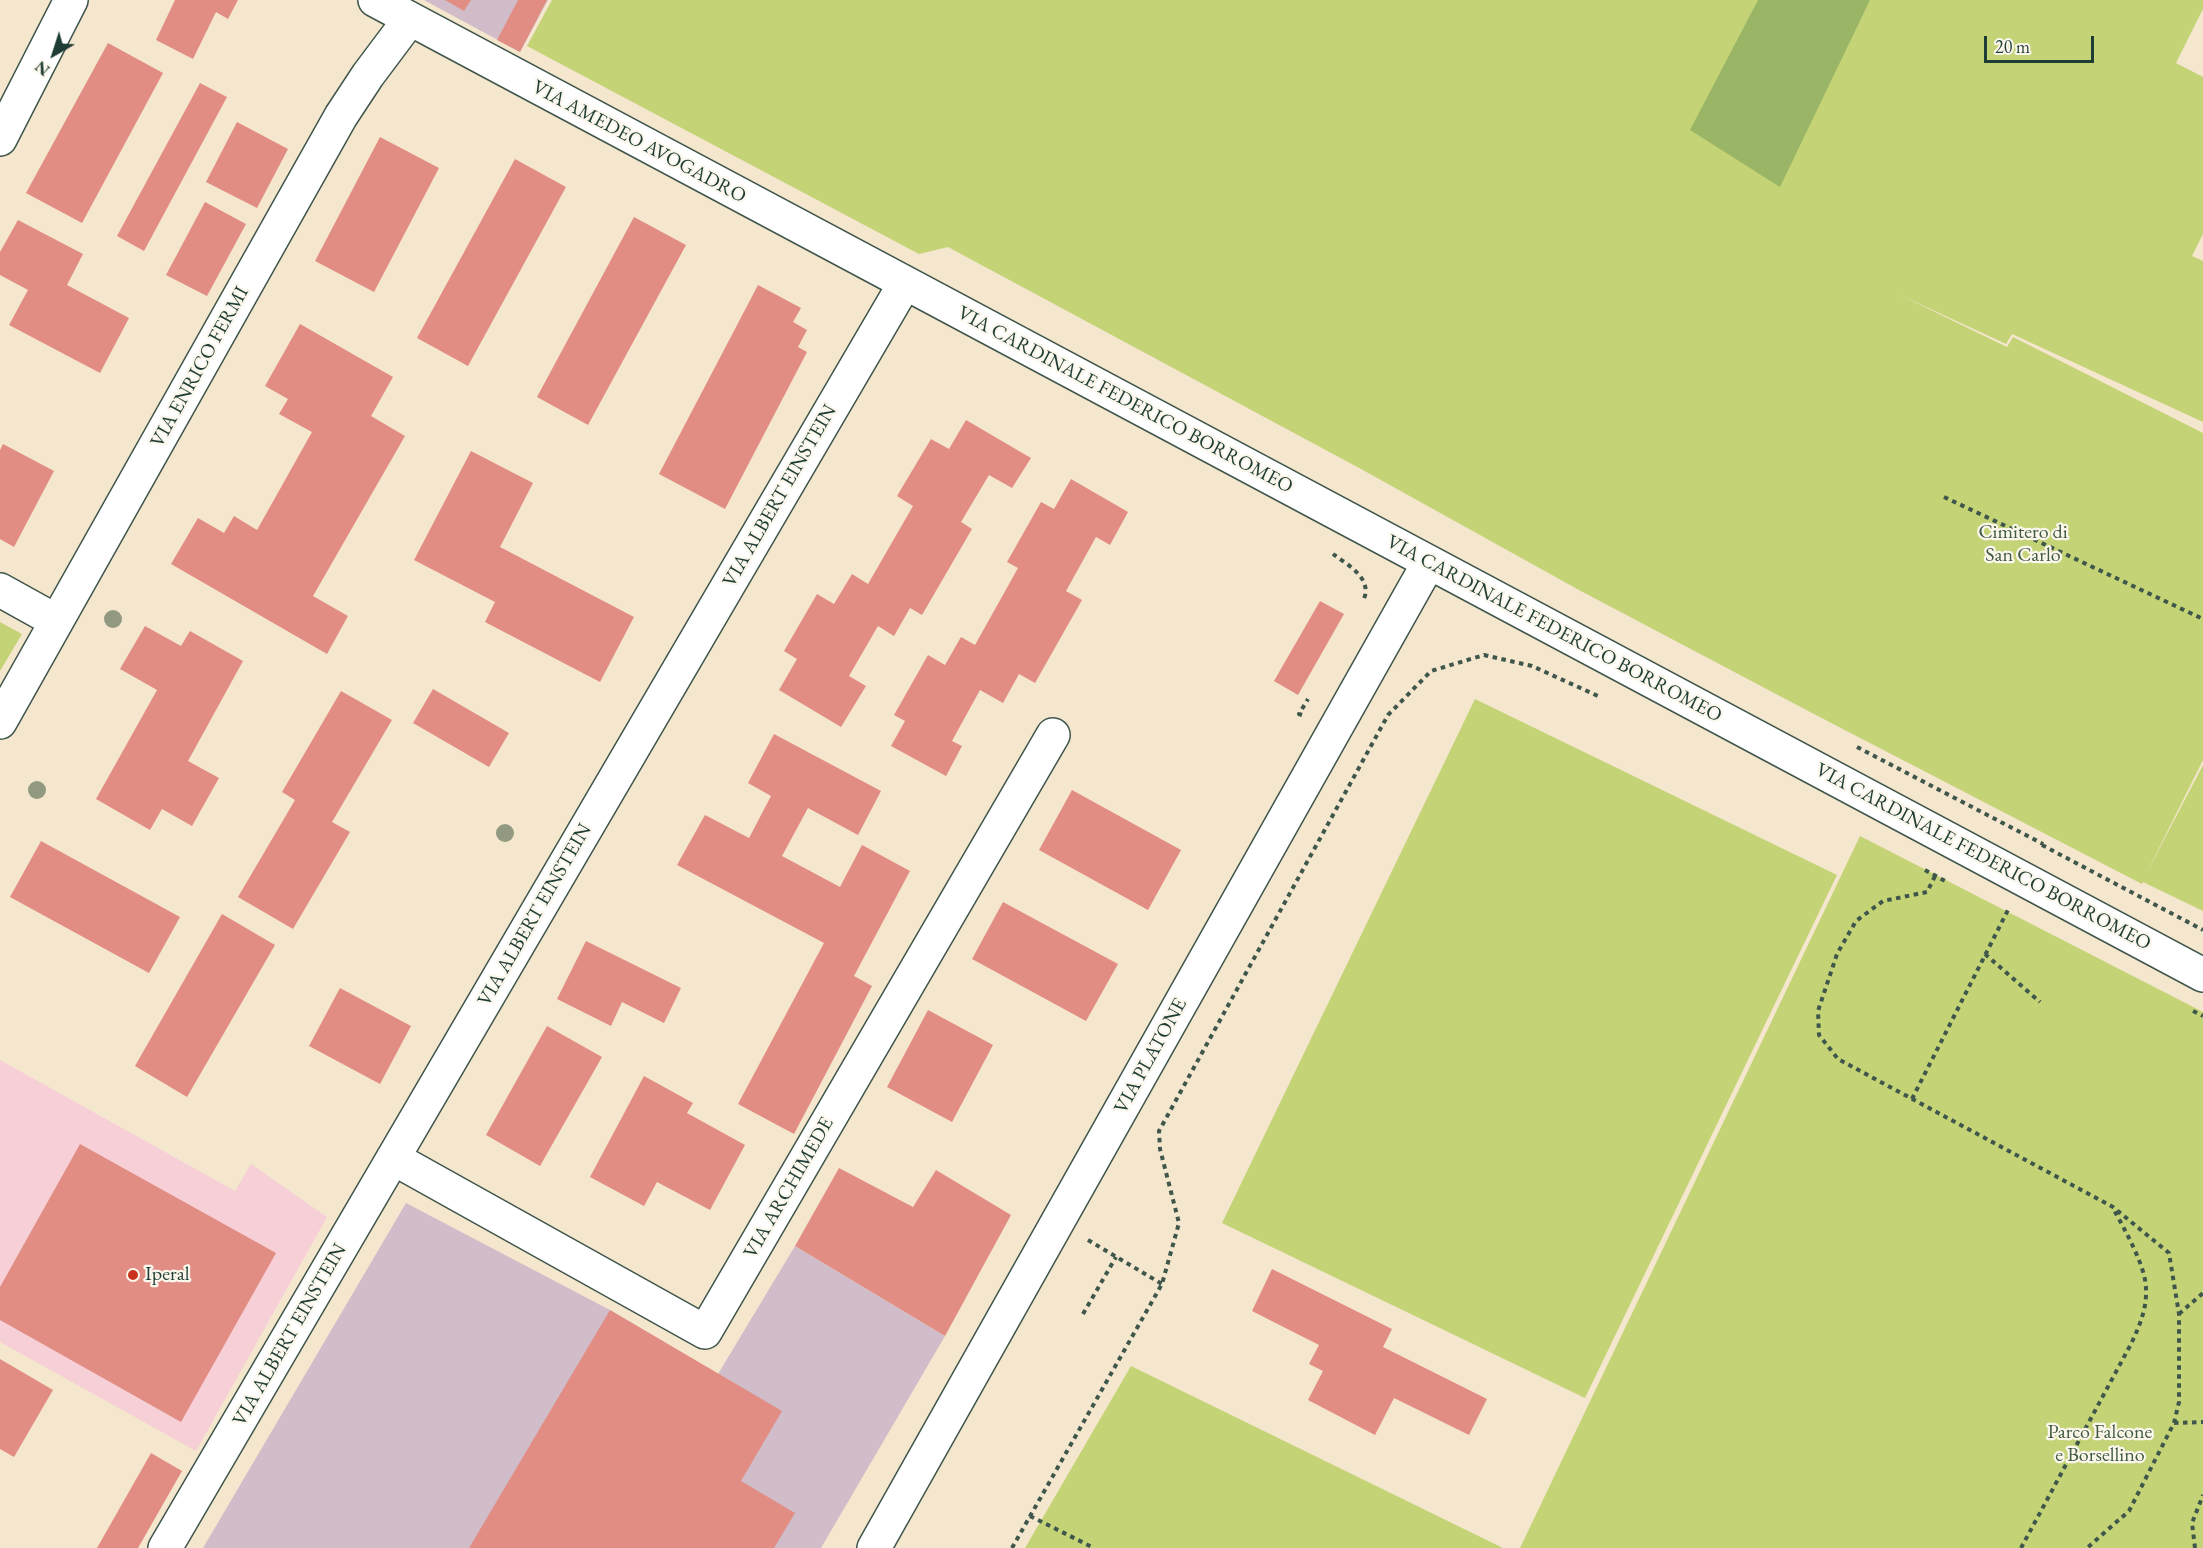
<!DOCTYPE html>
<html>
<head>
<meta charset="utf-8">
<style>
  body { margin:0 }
  #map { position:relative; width:2203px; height:1548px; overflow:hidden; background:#f5e6ce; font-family:"EB Garamond",serif }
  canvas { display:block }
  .north { position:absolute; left:24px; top:24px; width:60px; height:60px; -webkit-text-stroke:4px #fbf7ec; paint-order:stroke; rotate:219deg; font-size:16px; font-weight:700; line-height:24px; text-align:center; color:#1f3d34 }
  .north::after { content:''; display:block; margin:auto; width:21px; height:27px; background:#1f3d34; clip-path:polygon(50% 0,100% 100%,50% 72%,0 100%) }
  .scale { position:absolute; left:1984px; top:36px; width:110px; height:27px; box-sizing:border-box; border:3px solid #1f3d34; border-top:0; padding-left:8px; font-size:18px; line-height:21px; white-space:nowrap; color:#1f3d34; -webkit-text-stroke:4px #fbf7ec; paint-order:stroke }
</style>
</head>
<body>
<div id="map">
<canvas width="2203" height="1548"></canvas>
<div class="north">N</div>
<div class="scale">20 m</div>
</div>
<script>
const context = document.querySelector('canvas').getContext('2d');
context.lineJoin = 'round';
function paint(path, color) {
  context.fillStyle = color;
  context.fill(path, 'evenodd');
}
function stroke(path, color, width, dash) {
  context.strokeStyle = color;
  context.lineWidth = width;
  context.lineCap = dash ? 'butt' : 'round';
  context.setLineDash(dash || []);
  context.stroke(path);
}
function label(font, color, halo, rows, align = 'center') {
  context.font = font + ' "EB Garamond",serif';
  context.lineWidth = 4.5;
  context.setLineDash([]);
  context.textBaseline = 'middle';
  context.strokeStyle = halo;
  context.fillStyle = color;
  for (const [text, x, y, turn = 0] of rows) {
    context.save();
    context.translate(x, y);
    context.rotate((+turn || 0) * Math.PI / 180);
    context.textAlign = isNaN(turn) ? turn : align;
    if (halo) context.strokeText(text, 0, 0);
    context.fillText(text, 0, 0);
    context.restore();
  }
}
const built = new Path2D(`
  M0,1060L235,1191L251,1164L327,1217L196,1451L0,1342Z`);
const industrial = new Path2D(`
  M424,0H548L520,52Z
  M406,1203L610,1310L718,1374L795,1246L945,1336L821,1548H203Z`);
const green = new Path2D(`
  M552,0H2203V9L2176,63L2203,77V234L2192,256L2203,261V422L2012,334L2006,344L1896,293L2007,347L2013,337L2203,433V760L2145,876L2203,765V911L2143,882L2142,884L1812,713L1579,590L1361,469L948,247L919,254L527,46Z
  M0,622L22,634L0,671Z
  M1475,699L1837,875L1585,1398L1222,1223Z
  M1860,836L2203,1012V1548H1520Z
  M1131,1366L1503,1548H1025Z`);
const forest = new Path2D(`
  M1758,0H1870L1780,187L1690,130Z`);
const building = new Path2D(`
  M175,0H238L228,19L216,12L193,59L156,40Z
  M445,0H471L464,11Z
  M518,0H547L520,52L497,40Z
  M108,43L163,73L82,223L26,193Z
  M200,83L227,97L144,251L117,236Z
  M237,122L288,149L257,208L206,182Z
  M380,137L439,168L374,292L315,261Z
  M515,159L566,187L468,366L417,338Z
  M205,202L246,224L207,296L166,275Z
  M634,217L686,245L588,425L537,397Z
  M18,220L83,254L67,285L129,318L100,373L9,325L28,290L0,275V252Z
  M758,285L801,308L793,322L807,330L798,347L807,352L725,509L659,474Z
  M300,324L393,377L371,416L405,436L313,596L348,616L327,654L171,564L198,518L224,533L234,516L257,530L312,432L279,414L288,399L265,386Z
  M966,420L1031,458L1012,488L989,475L961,522L972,529L922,615L910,608L894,636L878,626L849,676L866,686L841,727L779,690L797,659L784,651L817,594L834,604L852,574L868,584L913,506L897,496L931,439L949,449Z
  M3,444L54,471L14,547L0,539V450Z
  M471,451L533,483L500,547L634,617L600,682L485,622L495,602L414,560Z
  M1071,479L1128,512L1110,545L1096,537L1066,591L1082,600L1035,683L1019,674L1003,703L980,690L952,741L962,746L946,776L891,746L905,721L894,715L928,655L945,665L961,637L975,645L1018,568L1007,562L1041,502L1054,509Z
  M1320,601L1344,614L1298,695L1274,681Z
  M145,626L181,646L190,631L243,661L188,761L219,778L192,826L162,809L150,830L96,799L157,690L120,669Z
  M433,689L509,733L489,767L413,723Z
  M341,691L392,720L332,822L350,832L293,929L238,897L295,800L282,792Z
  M774,734L881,791L858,835L808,808L782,856L840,887L862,845L910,871L854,976L872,986L794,1134L738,1104L824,943L677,865L705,815L749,838L771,796L748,783Z
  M1072,790L1181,850L1148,910L1039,850Z
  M41,841L180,917L149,973L10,897Z
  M1003,902L1118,964L1086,1021L972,959Z
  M222,914L275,945L187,1097L135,1066Z
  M586,941L681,988L664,1023L622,1002L611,1026L557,999Z
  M340,988L411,1026L380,1084L309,1046Z
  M928,1010L993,1045L952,1122L887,1087Z
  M547,1026L602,1057L540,1166L486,1135Z
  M644,1076L693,1103L687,1113L745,1145L710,1210L657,1182L644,1206L590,1177Z
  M80,1144L276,1253L181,1422L0,1320V1287Z
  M839,1168L913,1207L936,1170L1011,1215L945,1336L795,1246Z
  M1272,1269L1392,1329L1383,1347L1487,1399L1469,1435L1394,1398L1375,1435L1308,1400L1323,1371L1309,1364L1319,1345L1252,1311Z
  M610,1310L782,1411L741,1481L795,1513L774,1548H469Z
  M0,1359L53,1390L14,1457L0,1449Z
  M151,1453L182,1471L138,1548H97Z`);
const path = new Path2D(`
  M1944,497L2203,619
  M1333,554C1348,565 1374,579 1363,601
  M1302,715L1299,714L1308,699
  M1857,747L2043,844
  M2042,845L2203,930
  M1925,870L1945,881
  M1935,876L1927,892L1883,901L1856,921L1837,954L1818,1011L1819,1035L1838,1059L2113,1207L2169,1253L2179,1314V1402L2174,1423L2129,1511L2087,1548
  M1985,954L2040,1002
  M2193,1011L2203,1016
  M1912,1099L2008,910
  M1088,1240L1162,1284
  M1083,1314L1116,1257
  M2179,1314L2203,1293
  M2174,1423L2203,1422
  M1030,1516L1094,1548
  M1012,1548L1162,1284L1179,1223L1160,1149L1159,1131L1388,715L1431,671L1484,655L1532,666L1598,696
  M2021,1548L2131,1344C2139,1327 2147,1309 2146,1289C2146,1267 2125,1230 2114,1210
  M2195,1548L2192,1523L2203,1495`);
const street = new Path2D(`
  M375,0C984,326 1594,650 2203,975
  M0,139L71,0
  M0,590L56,621
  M0,722L341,116L368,75L410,19
  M393,1158L705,1332L1053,735
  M165,1548L905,283
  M874,1548L1428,564`);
const trees = [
  [113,619],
  [37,790],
  [505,833]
];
const markers = [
  [133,1275,6,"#c8321e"]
];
const streetNames = [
  ["VIA AMEDEO AVOGADRO",639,142,28],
  ["VIA ENRICO FERMI",200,367,-61],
  ["VIA CARDINALE FEDERICO BORROMEO",1125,400,28],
  ["VIA ALBERT EINSTEIN",780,496,-60],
  ["VIA CARDINALE FEDERICO BORROMEO",1554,629,28],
  ["VIA CARDINALE FEDERICO BORROMEO",1983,857,28],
  ["VIA ALBERT EINSTEIN",535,915,-60],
  ["VIA PLATONE",1151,1056,-61],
  ["VIA ARCHIMEDE",789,1188,-60],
  ["VIA ALBERT EINSTEIN",290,1335,-60]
];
const parkNames = [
  ["Cimitero di",2023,533],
  ["San Carlo",2023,556],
  ["Parco Falcone",2100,1433],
  ["e Borsellino",2100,1456]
];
const poiNames = [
  ["Iperal",145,1275]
];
paint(built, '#f6cfd7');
paint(industrial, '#d1bdc9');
paint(green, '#c4d376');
paint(forest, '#9bb567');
paint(building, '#e28d83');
stroke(street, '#3f564b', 36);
stroke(path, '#3f564b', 4, [4.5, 4.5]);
stroke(street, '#fff', 33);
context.fillStyle = '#919a80';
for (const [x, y] of trees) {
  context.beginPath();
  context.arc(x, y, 9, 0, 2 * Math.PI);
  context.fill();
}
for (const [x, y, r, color] of markers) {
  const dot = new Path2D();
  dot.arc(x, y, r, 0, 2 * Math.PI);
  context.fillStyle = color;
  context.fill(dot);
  stroke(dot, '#fbf7ec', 2);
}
label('20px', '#1f3d34', '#fbf7ec', streetNames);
label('20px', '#405b41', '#fbf7ec', parkNames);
label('20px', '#1f3d34', '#fbf7ec', poiNames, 'left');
</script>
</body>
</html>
